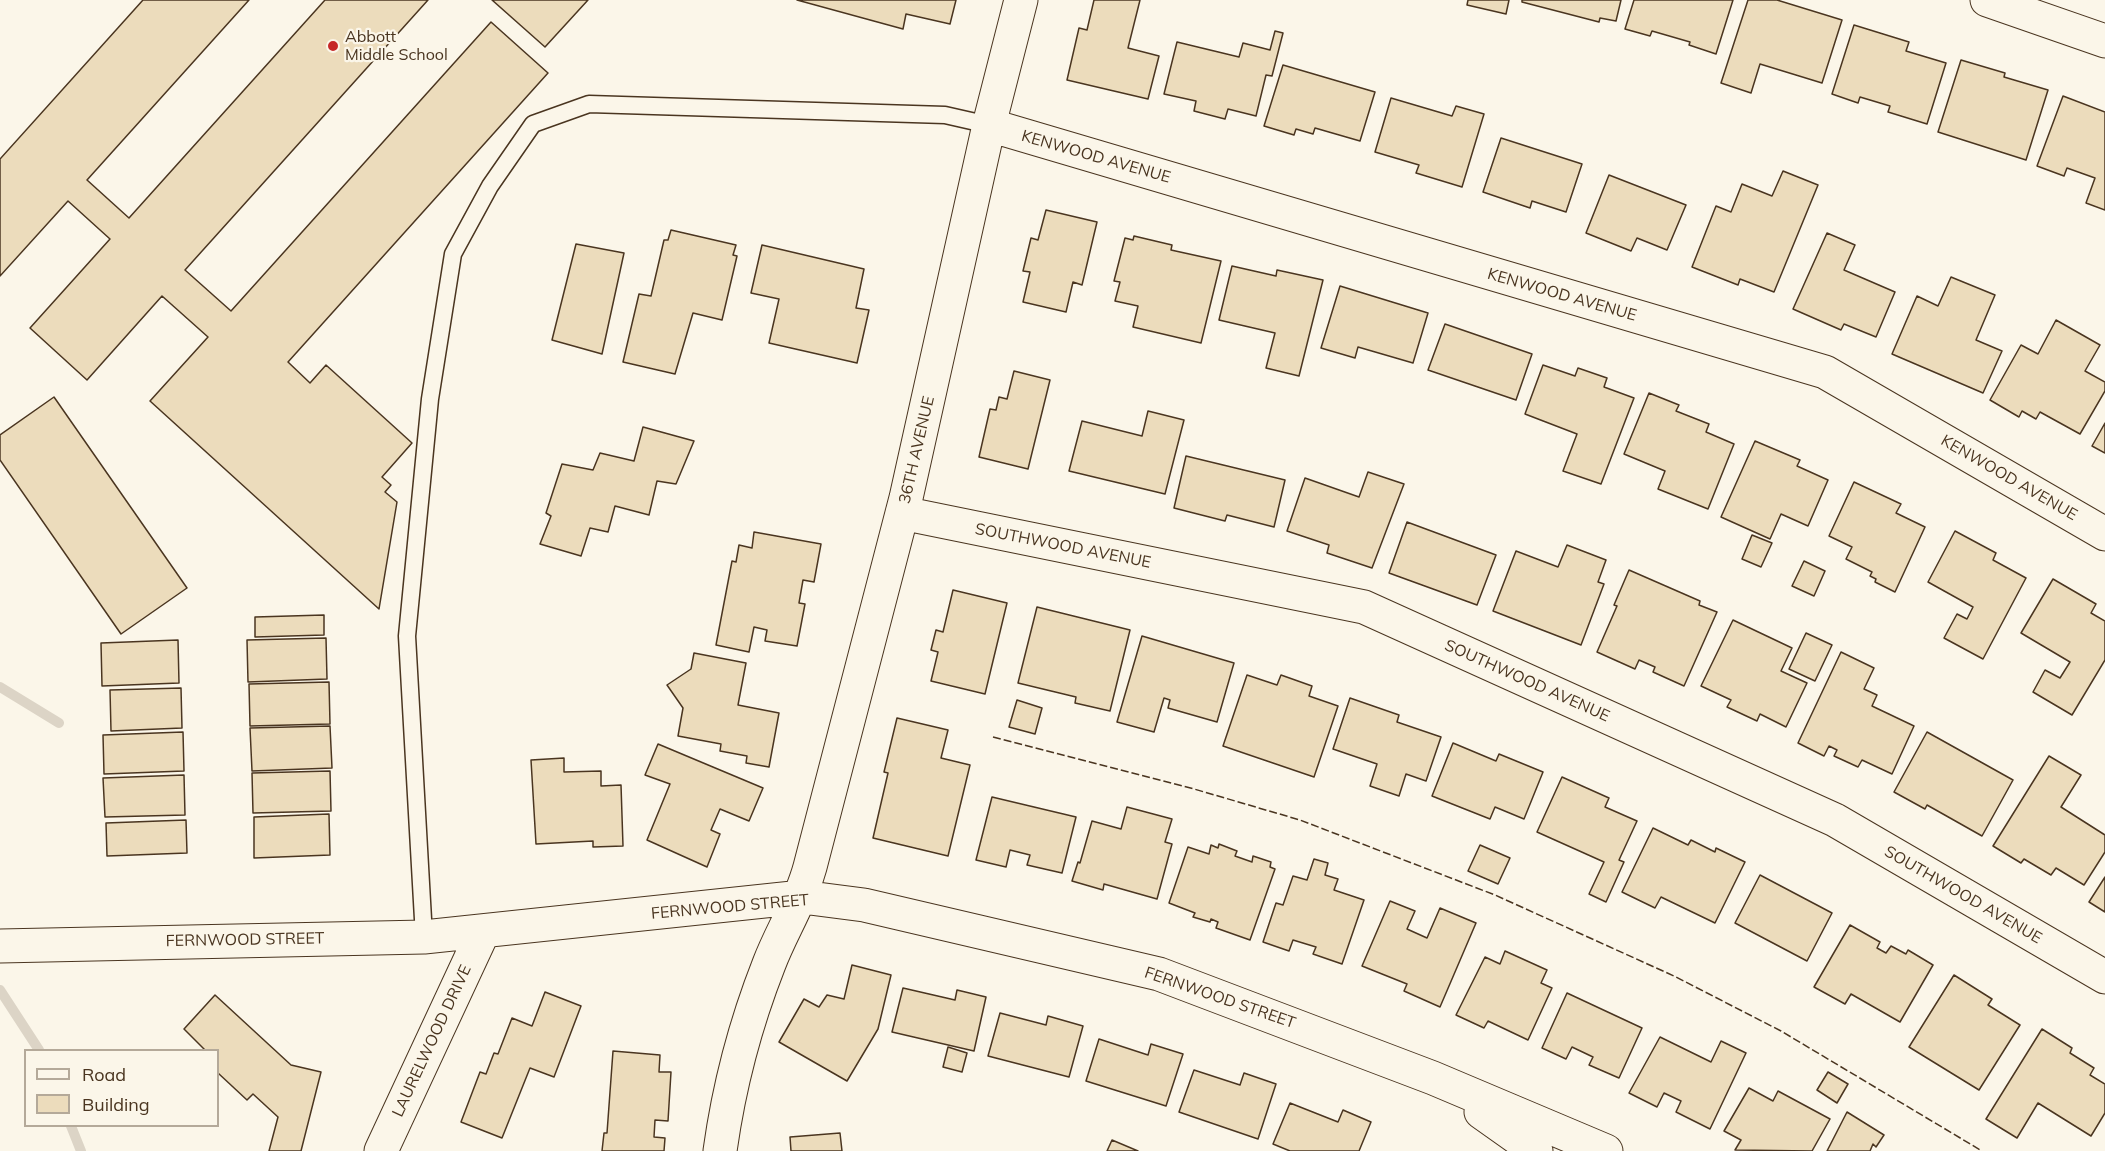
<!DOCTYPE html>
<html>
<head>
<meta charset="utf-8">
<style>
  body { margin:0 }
  #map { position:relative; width:2105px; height:1151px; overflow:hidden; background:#fbf6e9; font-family:Mulish,sans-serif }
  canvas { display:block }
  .legend { position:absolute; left:24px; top:1049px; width:195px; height:78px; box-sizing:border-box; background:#fbf6e9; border:2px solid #b4a999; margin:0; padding:8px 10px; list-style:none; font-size:18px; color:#4a3520 }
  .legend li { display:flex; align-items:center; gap:12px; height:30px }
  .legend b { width:30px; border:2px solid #b4a999 }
</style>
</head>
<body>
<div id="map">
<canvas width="2105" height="1151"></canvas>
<ul class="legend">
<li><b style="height:8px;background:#fbf6e9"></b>Road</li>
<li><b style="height:16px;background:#ecdcbc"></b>Building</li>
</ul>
</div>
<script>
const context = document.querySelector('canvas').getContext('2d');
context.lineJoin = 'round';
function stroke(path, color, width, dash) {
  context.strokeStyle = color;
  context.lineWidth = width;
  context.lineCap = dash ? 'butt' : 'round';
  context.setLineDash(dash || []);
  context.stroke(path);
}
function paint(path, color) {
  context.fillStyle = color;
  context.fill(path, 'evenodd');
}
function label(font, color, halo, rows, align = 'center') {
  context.font = font + ' Mulish,sans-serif';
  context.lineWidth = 4.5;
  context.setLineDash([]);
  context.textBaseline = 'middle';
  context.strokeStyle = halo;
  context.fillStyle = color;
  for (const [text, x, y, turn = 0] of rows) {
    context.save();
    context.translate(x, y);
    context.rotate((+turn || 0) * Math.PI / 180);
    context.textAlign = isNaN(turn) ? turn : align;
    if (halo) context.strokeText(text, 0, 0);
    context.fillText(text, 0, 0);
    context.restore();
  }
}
const stream = new Path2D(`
  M0,687L59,723
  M0,990L39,1050
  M71,1126L81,1151`);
const building = new Path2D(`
  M143,0H249L87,180L129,218L325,0H428L185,270L231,311L491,22L548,73L288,362L310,383L326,365L412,443L382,477L391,485L385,492L397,502L379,609L150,401L208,337L162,296L87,380L30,328L110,239L68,201L0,276V159Z
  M492,0H588L545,47Z
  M797,0H956L950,24L906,14L903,29Z
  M1094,0H1140L1128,48L1159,56L1148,99L1067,80L1079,28L1087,30Z
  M1468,0H1509L1506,14L1467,5Z
  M1522,0H1621L1616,21L1600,18L1599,22L1522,2Z
  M1634,0H1733L1716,54L1689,45L1690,42L1652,31L1650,36L1625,29Z
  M1748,0H1777L1842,20L1822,83L1760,64L1751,93L1721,83Z
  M1854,25L1909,42L1906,51L1946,63L1927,124L1888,112L1890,106L1860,97L1858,103L1832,94Z
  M1275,31L1283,33L1272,76L1266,75L1256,116L1228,109L1225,119L1194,111L1196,101L1164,94L1177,42L1239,57L1243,43L1270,50Z
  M1961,60L2005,73L2004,77L2048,90L2026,160L1938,132Z
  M1283,65L1375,92L1360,141L1315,128L1313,134L1296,129L1294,135L1264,126Z
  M2063,96L2105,112V210L2086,203L2095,178L2067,168L2064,176L2037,166Z
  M1391,98L1452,116L1456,106L1484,114L1462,187L1416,173L1419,165L1375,152Z
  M1501,138L1582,164L1566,212L1532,201L1530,208L1483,192Z
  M1783,171L1818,185L1774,292L1740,279L1738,285L1692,267L1716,206L1731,212L1742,184L1772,196Z
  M1609,175L1686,205L1667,250L1637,238L1631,251L1586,233Z
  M1046,210L1097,222L1082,285L1073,282L1066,312L1023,302L1030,272L1023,271L1031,238L1038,240Z
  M671,230L736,245L733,255L737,256L722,320L693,313L675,374L623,362L639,294L651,296L664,240H668Z
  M1827,233L1855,245L1844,270L1895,292L1876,337L1844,324L1841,330L1793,309Z
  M1134,236L1172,245L1171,250L1221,261L1201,343L1133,327L1138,306L1115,301L1120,282L1114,281L1125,238L1133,240Z
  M576,244L624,253L602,354L552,340Z
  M762,245L864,269L856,308L869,310L857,363L769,343L779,299L751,293Z
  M1232,266L1276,276L1277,270L1323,280L1299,376L1266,368L1275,333L1219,320Z
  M1951,277L1995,295L1976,340L2002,351L1983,393L1892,354L1917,296L1938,306Z
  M1340,286L1428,313L1413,363L1358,347L1355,358L1321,348Z
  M2056,320L2100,345L2085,371L2105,382V391L2080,434L2040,412L2036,419L2022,411L2019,417L1990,400L2021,345L2038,354Z
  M1445,324L1532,354L1516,400L1428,370Z
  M1543,365L1575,376L1578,368L1607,378L1604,387L1634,398L1601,484L1563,471L1577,434L1525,414Z
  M1014,371L1050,380L1028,469L979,457L990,409L996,410L999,397L1007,399Z
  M1649,393L1679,405L1676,411L1709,424L1706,432L1734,444L1708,509L1658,489L1665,471L1624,454Z
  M54,397L187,588L121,634L0,460V435Z
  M1148,411L1184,420L1165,494L1069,471L1082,421L1142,436Z
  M2105,423V453L2092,446Z
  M643,427L694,441L676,484L657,481L649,515L615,506L608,532L590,528L581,556L540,544L551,516L546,513L562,464L593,470L600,453L634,461Z
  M1755,441L1800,460L1797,466L1828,480L1808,526L1781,514L1770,539L1721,517Z
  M1186,456L1285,480L1274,527L1227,515L1225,521L1174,508Z
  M1368,472L1404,484L1372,568L1327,553L1329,545L1287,531L1305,478L1359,497Z
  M1854,482L1901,504L1896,513L1925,527L1895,592L1875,582L1876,579L1870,576L1872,572L1846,559L1852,547L1829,536Z
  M1407,522L1496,555L1477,605L1389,573Z
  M1955,531L1996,553L1993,560L2026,578L1983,659L1944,638L1957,614L1967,619L1973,607L1928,582Z
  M754,532L821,544L814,582L803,580L799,603L805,604L797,646L765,641L767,630L754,627L749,652L716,645L732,561L736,562L739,545L752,548Z
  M1752,535L1772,543L1761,567L1742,559Z
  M1567,545L1606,560L1598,582L1604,584L1581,645L1493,611L1516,551L1558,567Z
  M1804,561L1825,571L1814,596L1792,586Z
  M1629,570L1700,601L1699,605L1717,612L1684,686L1653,672L1655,667L1639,660L1635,669L1597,652L1617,606L1614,605Z
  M2053,579L2096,604L2091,613L2105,621V660L2072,715L2033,692L2045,670L2060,678L2070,662L2021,633Z
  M953,590L1007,603L985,694L931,681L938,652L931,650L936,630L943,632Z
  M1037,607L1130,630L1110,711L1075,703L1076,697L1018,683Z
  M324,615V635L255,637V617Z
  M1733,620L1792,648L1781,671L1807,683L1786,727L1760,714L1757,721L1727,707L1731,700L1701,686Z
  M1806,633L1832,645L1815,681L1789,669Z
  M1142,636L1234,663L1217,722L1168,708L1170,700L1164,698L1154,732L1117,722Z
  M326,638L327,679L248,682L247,640Z
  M178,640L179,683L102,686L101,643Z
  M1841,652L1874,668L1864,689L1877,695L1872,706L1914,726L1892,774L1862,760L1858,767L1834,756L1837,750L1829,746L1824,756L1798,743Z
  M694,653L746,663L738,705L779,713L769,767L746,763L747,756L720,751L721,744L678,736L683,708L667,685L691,669Z
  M1247,675L1277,685L1281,675L1312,686L1309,696L1338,706L1314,777L1223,746Z
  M329,682L330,724L250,726L249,684Z
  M181,688L182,728L111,731L110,690Z
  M1350,698L1399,715L1397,722L1441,737L1426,781L1406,774L1399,796L1370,786L1377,764L1333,749Z
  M1017,700L1042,708L1035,734L1009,727Z
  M897,718L948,730L941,758L970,765L948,856L873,838L888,773L884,772Z
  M330,726L332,768L252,771L250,728Z
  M183,732L184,771L104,774L103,735Z
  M1927,732L2013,780L1982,836L1927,805L1925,809L1894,792Z
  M1453,743L1496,761L1499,754L1543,772L1524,819L1495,807L1490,819L1432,796Z
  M658,744L763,788L749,821L720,809L711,830L720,834L707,867L647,840L670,784L645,775Z
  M2049,756L2081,775L2061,807L2105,835V852L2084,885L2056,868L2051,875L2024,859L2021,863L1993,846Z
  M564,758V772L601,771V786L621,785L623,846L593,847V841L536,844L531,760Z
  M330,771L331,811L253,813L252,773Z
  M184,775L185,815L105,817L103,778Z
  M1562,777L1609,798L1605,807L1637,821L1619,860L1624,862L1606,902L1589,894L1604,862L1537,832Z
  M992,797L1076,817L1062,873L1027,865L1030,855L1010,850L1006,867L976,860Z
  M1127,807L1172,819L1165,842L1172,844L1157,899L1104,884L1103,890L1072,881L1078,862L1080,863L1092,821L1121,829Z
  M329,814L330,855L254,858V817Z
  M186,820L187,853L107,856L106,823Z
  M1653,828L1688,845L1691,840L1715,852L1716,848L1745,862L1715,923L1661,897L1655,908L1622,892Z
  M1219,844L1237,851L1235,856L1252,862L1253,856L1271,862L1270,867L1275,869L1250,940L1216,928L1218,922L1211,919L1210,922L1193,917L1195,913L1169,903L1188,847L1209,854L1211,845L1218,848Z
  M1480,845L1510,858L1498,884L1468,871Z
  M1314,859L1328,863L1325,875L1338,879L1334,890L1364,900L1342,964L1313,954L1316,947L1293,940L1289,951L1263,942L1276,903L1283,905L1293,876L1307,880Z
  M1760,875L1832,913L1807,961L1735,923Z
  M2105,877V912L2089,902Z
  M1390,901L1415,911L1407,929L1427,938L1440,908L1476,923L1440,1007L1404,991L1407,984L1362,966Z
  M1850,925L1880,942L1877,948L1886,953L1891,946L1906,954L1908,950L1933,965L1900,1022L1851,994L1845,1004L1814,987Z
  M1505,951L1547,970L1541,983L1552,988L1528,1040L1488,1021L1484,1028L1456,1015L1485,957L1500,964Z
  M852,965L891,975L878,1029L847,1081L779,1042L804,999L819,1007L827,995L844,999Z
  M1954,975L1992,999L1988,1005L2020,1025L1979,1090L1909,1047Z
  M903,988L955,1000L957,990L986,997L974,1051L892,1032Z
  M545,992L581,1006L554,1077L530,1068L502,1138L461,1122L480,1072L486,1074L494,1053L498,1054L512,1018L532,1026Z
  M1567,993L1642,1028L1619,1078L1589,1065L1593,1057L1572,1047L1566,1059L1542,1048Z
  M215,995L291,1065L321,1072L301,1151H269L278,1117L253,1094L247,1100L218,1073V1050H205L184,1029Z
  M1000,1013L1046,1025L1048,1016L1083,1026L1069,1077L988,1056Z
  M2042,1029L2072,1048L2070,1053L2094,1068L2090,1075L2105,1084V1113L2091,1136L2038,1103L2017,1138L1986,1119Z
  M1660,1037L1711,1062L1721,1041L1746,1053L1710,1129L1676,1112L1681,1101L1664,1093L1657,1107L1629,1093Z
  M1099,1039L1148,1055L1151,1044L1183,1054L1166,1106L1086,1081Z
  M948,1047L967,1053L962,1072L943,1067Z
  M613,1051L660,1055L659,1072H671L668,1121L655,1120L654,1137L665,1138L664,1151H602L604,1133H607Z
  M1194,1070L1240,1085L1244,1073L1276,1084L1258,1139L1179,1112Z
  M1828,1072L1848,1084L1837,1103L1817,1090Z
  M1749,1088L1773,1101L1778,1091L1830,1119L1812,1151L1735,1150L1741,1140L1724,1131Z
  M1290,1103L1338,1122L1343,1110L1371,1122L1359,1151H1290L1273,1144Z
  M1847,1112L1884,1135L1876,1147L1873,1144L1870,1151H1827Z
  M840,1133L842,1151H791L790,1137Z
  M1112,1140L1138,1151H1107Z`);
const service = new Path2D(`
  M424,937L407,636L430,399L453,254L490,186L533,124L589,104L945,115L989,125`);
const minor = new Path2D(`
  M1987,0L2105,41
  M989,125L1825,372L2105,534
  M902,513L1364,607L1835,820L2105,977
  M0,946L424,937L802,897L864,905L1159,974L1433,1078L1606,1151
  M1481,1112L1536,1151
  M381,1151L483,932
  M720,1151C729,1086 745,1025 769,964C782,930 800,904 810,867L906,498L989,125L1021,0`);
const fence = new Path2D(`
  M993,737L1194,789L1300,820L1495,895L1674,976L1781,1031L1982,1151`);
const markers = [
  [333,46,6,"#c62828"]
];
const poiNames = [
  ["Abbott",345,37],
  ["Middle School",345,55]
];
const streetNames = [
  ["KENWOOD AVENUE",1096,157,16],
  ["KENWOOD AVENUE",1562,295,16],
  ["36TH AVENUE",917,450,-77],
  ["KENWOOD AVENUE",2009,478,30],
  ["SOUTHWOOD AVENUE",1063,546,11],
  ["SOUTHWOOD AVENUE",1527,681,24],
  ["SOUTHWOOD AVENUE",1963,895,30],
  ["FERNWOOD STREET",730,907,-5],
  ["FERNWOOD STREET",245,940,-1],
  ["FERNWOOD STREET",1220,998,19],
  ["LAURELWOOD DRIVE",432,1041,-65]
];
stroke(stream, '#dcd4c6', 10);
paint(building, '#ecdcbc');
stroke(building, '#4a3520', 1.5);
stroke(service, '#4a3520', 19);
stroke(minor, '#4a3520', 35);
stroke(service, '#fbf6e9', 16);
stroke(minor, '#fbf6e9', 33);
stroke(fence, '#4a3520', 1.5, [8, 3]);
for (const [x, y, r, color] of markers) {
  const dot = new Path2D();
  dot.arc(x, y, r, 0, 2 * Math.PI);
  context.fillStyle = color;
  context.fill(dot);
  stroke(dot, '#fbf6e9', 2);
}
label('16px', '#4a3520', '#fbf6e9', poiNames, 'left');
label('16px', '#4a3520', '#fbf6e9', streetNames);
</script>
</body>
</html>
